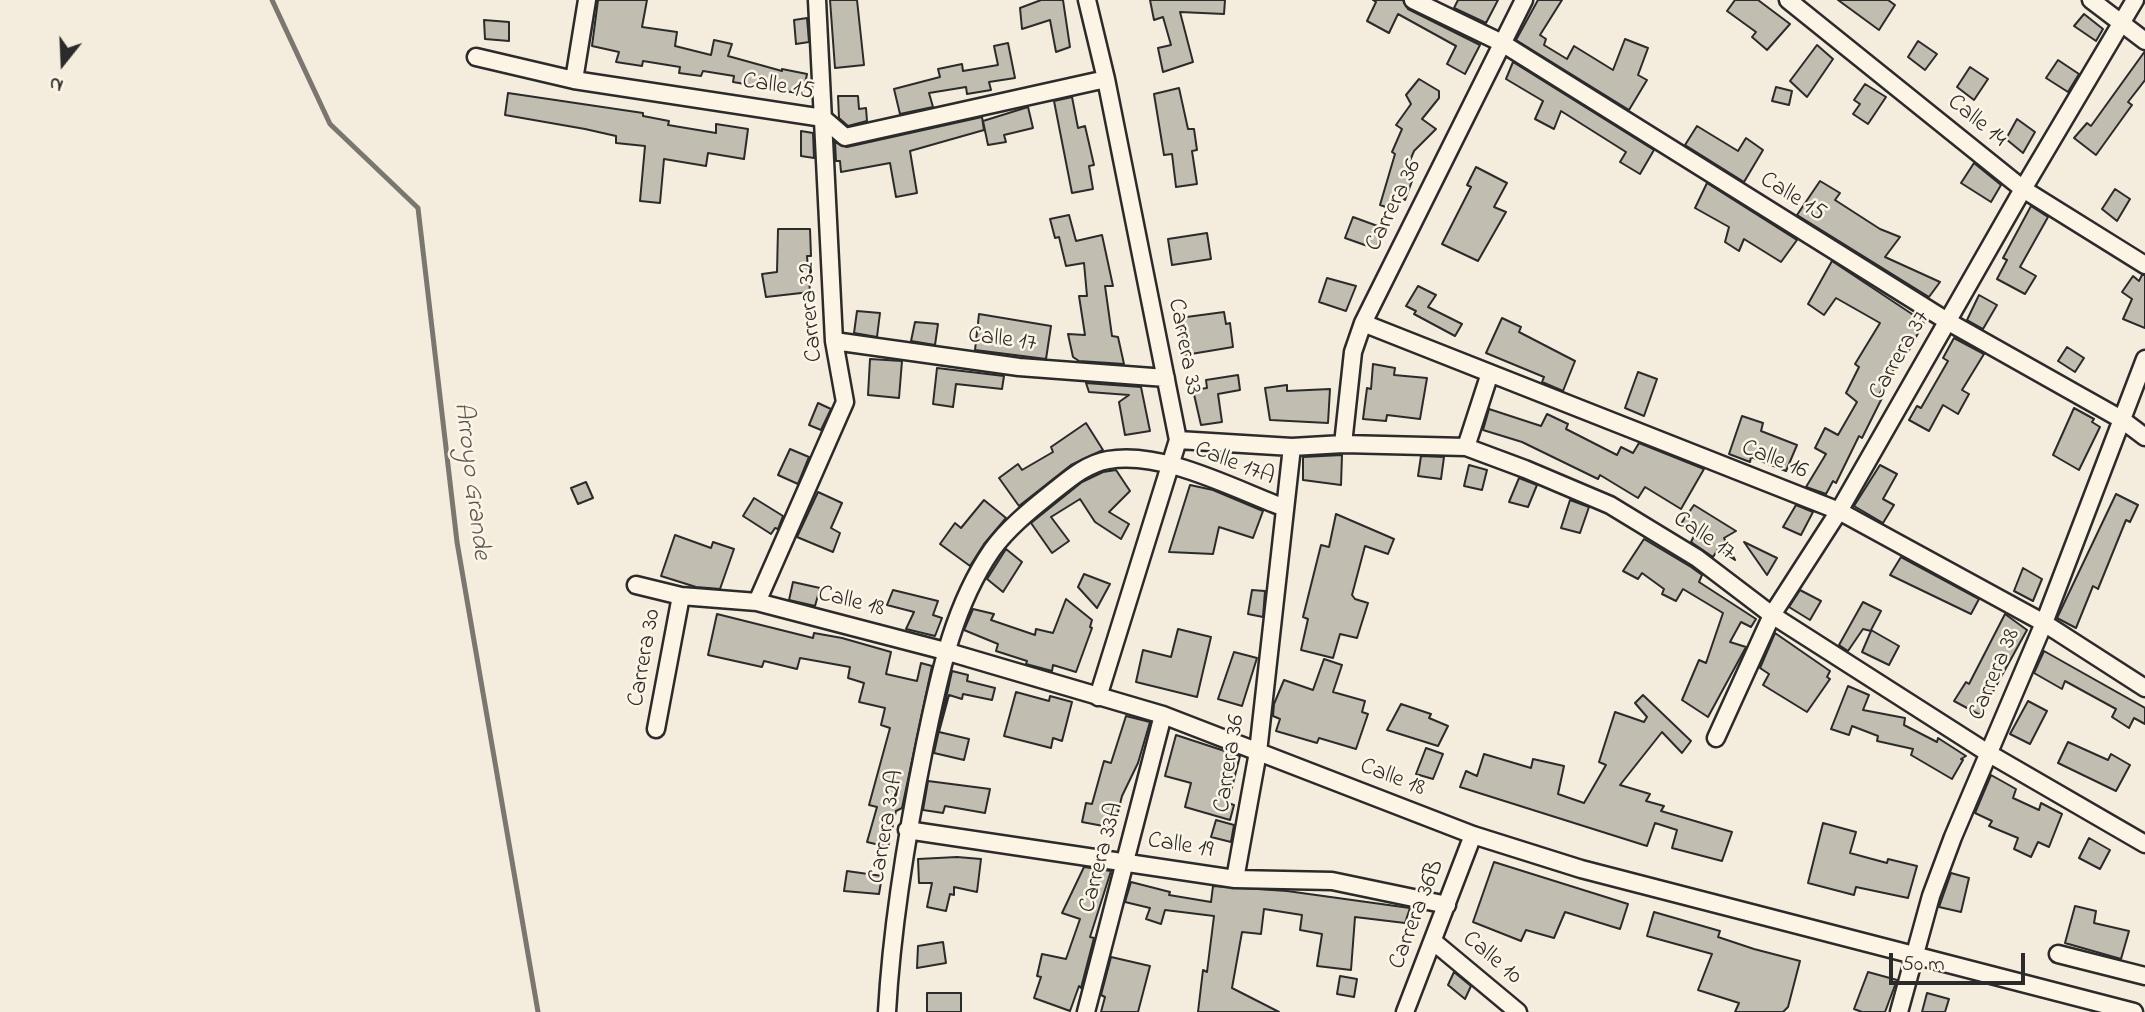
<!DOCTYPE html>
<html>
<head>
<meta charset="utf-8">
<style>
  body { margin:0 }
  #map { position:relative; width:2145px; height:1012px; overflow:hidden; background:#f4edde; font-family:"Indie Flower",sans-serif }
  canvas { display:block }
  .north { position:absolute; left:28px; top:28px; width:70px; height:70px; -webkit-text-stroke:5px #fcf5e5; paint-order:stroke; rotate:198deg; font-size:19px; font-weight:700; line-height:28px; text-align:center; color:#2b2b2b }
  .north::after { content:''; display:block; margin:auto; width:24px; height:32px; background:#2b2b2b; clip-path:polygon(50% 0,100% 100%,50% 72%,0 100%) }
  .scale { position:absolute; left:1889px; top:953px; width:136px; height:32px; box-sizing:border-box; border:4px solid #2b2b2b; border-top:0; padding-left:9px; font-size:21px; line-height:24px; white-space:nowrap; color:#2b2b2b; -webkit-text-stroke:5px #fcf5e5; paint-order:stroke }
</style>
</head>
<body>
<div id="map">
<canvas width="2145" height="1012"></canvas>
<div class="north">N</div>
<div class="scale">50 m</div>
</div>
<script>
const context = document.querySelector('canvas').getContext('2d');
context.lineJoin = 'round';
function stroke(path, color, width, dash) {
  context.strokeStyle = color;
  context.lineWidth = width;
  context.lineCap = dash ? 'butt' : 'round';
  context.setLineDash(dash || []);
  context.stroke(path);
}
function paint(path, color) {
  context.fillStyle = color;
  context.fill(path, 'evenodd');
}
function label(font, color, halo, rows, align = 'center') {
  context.font = font + ' "Indie Flower",sans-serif';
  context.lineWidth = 5;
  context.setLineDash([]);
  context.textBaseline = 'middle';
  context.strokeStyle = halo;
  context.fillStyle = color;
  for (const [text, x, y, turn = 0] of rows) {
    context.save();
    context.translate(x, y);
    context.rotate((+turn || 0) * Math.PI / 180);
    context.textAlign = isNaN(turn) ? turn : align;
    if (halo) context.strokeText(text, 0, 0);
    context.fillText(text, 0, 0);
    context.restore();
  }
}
const stream = new Path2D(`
  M272,0L330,124L418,208L457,542L538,1012`);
const building = new Path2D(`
  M598,0H647L642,27L677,32L675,46L711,55L714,40L732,44L728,56L782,71V69L807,74L803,94L733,82L734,76L703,71L701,76L679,73L680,67L643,61L642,66L616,62L619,52L592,46Z
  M830,0H857L864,65L835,68Z
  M1041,0H1063L1070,47L1056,52L1050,20L1022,29L1020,8Z
  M1150,0H1225L1224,14L1180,12L1193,62L1163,72L1158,48L1171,45L1163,17L1154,20Z
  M1373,0H1403L1408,9L1480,45L1465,74L1447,64L1456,46L1398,14L1389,33L1367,21L1376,2Z
  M1458,0H1498L1486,23L1454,8Z
  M1538,0H1562L1540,35L1546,39L1544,45L1567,59L1574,46L1613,70L1625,39L1648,48L1638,75L1647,80L1629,110L1516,40Z
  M1735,0H1758L1790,24L1767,50L1752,37L1756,32L1727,11Z
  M1838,0H1888L1895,5L1879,30Z
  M2084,14L2103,29L2096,41L2074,26Z
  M807,18L809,42L796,44L794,20Z
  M484,20L509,22V41L485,39Z
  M1918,41L1937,54L1925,70L1908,57Z
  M1008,43L1015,78L989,82L991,90L967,94L966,87L929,93L933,107L900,114L894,89L940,77L938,69L962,64L963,71L998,65L994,46Z
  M1817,45L1833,59L1807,97L1790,81Z
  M2145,51V80L2128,102L2132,105L2096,155L2074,138L2087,123L2091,126Z
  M2058,60L2079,74L2068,92L2046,78Z
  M1513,62L1654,150L1640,174L1620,162L1626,152L1561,111L1554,129L1535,119L1543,101L1506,79Z
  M1970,67L1988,79L1974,100L1957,87Z
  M1419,79L1439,91V98L1422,119L1436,129L1414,151L1404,175L1412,181L1405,200L1396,192L1389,208L1380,205L1395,154L1392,152L1402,129L1396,125L1411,104L1406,95Z
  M1865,84L1886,97L1868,124L1853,114L1860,104L1854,100Z
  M1776,87L1792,91L1789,105L1772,101Z
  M1179,88L1188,129H1194L1197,150L1192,151L1197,184L1176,187L1172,154L1164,155L1154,94Z
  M508,93L643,113V116L669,121L668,125L716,133V124L748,129L744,159L708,153L706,166L664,159L660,203L640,201L645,146L616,143V136L585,129L505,115Z
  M838,96H858L859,109L866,108L867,121L848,126L839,118Z
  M1072,97L1078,128L1085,126L1094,165L1089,166L1093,189L1072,193L1054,101Z
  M1028,107L1033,128L1004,135L1006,142L988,145L983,121Z
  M982,117L984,130L910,151L917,193L896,197L890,163L841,172L840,161H836L835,142L847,147Z
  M2017,119L2035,132L2023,153L2006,139Z
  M1697,126L1738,151L1746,138L1763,150L1744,182L1685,145Z
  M801,131L813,133L814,158L801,156Z
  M1974,163L2001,185L1991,202L1961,183Z
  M1476,167L1507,183L1494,207L1506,212L1478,261L1442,244L1471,187L1467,185Z
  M1820,181L1840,193L1835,200L1880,229L1900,237L1885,257L1940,282L1929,297L1797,215Z
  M1707,183L1797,240L1781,262L1744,239L1739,251L1725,242L1729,227L1695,208Z
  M2115,189L2130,199L2117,221L2102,209Z
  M2031,206L2048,217L2020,267L2036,276L2025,294L1997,279L2007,260L2003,258Z
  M1069,215L1076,241L1102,235L1113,286H1105L1112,336L1118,337L1124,364L1079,361L1073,357L1068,334L1085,335L1079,296H1087L1084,263L1066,266L1059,237L1055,238L1050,219Z
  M1353,217L1383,228L1376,249L1345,238Z
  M778,229H810L811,256H807L810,292L766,297L762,274L777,272Z
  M1207,233L1211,259L1172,265L1168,239Z
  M1832,261L1924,322L1907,354L1904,352L1880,393L1883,396L1862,438L1859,436L1836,483L1833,481L1826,494L1806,487L1826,454L1815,448L1825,428L1838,435L1857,402L1846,393L1859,367L1855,364L1880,323L1836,298L1824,315L1808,304Z
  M2142,275H2145V328L2123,319L2132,299L2122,292L2133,276L2139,281Z
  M1327,278L1356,286L1346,311L1319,302Z
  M1418,286L1436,295L1428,307L1462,324L1455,336L1414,314L1416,311L1406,306Z
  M1979,295L1997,305L1983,329L1967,320Z
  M857,311L880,313L877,337L854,333Z
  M1224,312L1226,324L1230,323L1233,347L1185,355L1179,318Z
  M979,314L1051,326L1046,359L975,350Z
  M1502,318L1521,327L1519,332L1575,361L1563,391L1542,382L1544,377L1486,353Z
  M915,322L938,324L935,345L911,341Z
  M1954,338L1984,354L1962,390L1969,394L1958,414L1943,405L1929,431L1909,420L1917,406L1921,408L1948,361L1943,358Z
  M2067,347L2084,358L2075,372L2058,361Z
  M870,359L902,361L899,398L868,395Z
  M1373,364L1395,368L1394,375L1427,378L1420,419L1387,415L1386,421L1363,419L1367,388L1371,389Z
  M937,368L1004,376L1002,389L956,384L953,407L933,404Z
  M1638,372L1657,379L1644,416L1625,408Z
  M1238,375L1240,390L1218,394L1222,422L1201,425L1193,390L1207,388L1206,380Z
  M1086,383L1141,387L1150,431L1125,435L1119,402L1129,395L1089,392Z
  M1287,385V391L1330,389L1328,423L1270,420L1265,388Z
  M818,403L831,409L821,430L809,425Z
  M2074,408L2094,419L2092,422L2100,427L2079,470L2053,455Z
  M1489,409L1541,426L1547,414L1568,424L1566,429L1617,455L1621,447L1633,453L1639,443L1704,469L1681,509L1645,487L1638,498L1600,475L1598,479L1522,442L1483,430Z
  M1742,416L1763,423L1761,431L1797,445L1786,471L1751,457L1750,462L1729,454Z
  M1086,423L1103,450L1071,465L1019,506L999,478L1018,464L1022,470L1053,452L1051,447Z
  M790,449L809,457L798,484L778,475Z
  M1342,455L1341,485L1303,480V457Z
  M1421,456L1444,457L1441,479L1418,476Z
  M1469,465L1487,470L1482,490L1464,486Z
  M1880,465L1897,474L1883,499L1894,505L1883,523L1854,506Z
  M1116,470L1130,491L1109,512L1129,524L1121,539L1095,522L1080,499L1051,517L1069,541L1052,553L1031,523L1082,482L1103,472Z
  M1519,478L1537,485L1528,507L1509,502Z
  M586,482L593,498L578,504L571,488Z
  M1190,485L1213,490L1263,511L1253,538L1219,527L1213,554L1169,552Z
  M818,492L842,503L831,528L840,533L833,552L797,537Z
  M2116,494L2138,505L2130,522L2126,520L2098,589L2093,586L2076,628L2057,618Z
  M754,498L783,516L778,529L775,528L771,534L743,516Z
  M984,500L1006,518L984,544L970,566L940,544L955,523L961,528Z
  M1570,500L1589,507L1580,533L1561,528Z
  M1694,505L1736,531L1724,538L1735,560L1718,549L1713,557L1691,542L1695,534L1680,525Z
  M1796,505L1813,512L1801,535L1783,527Z
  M1336,514L1394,539L1388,554L1365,546L1352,595L1355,599L1368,603L1357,638L1340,634L1333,658L1301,650L1308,619L1303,617L1321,545L1329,547Z
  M675,535L711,548L713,542L734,549L720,589L696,587L661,576Z
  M1644,539L1691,567L1702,575L1699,582L1756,619L1751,627L1741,622L1730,642L1746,647L1708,717L1682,700L1699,660L1706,663L1723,613L1683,589L1676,601L1662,594L1664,589L1642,573L1638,579L1623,571Z
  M1744,542L1777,558L1767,575Z
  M1006,549L1022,562L1003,592L987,579Z
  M1901,557L1979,599L1971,614L1890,575Z
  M2023,568L2042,579L2033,601L2014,591Z
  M1084,574L1110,584L1097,608L1078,587Z
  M793,582L820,588L815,606L789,600Z
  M893,590L938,601L933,615L942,618L935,636L906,629L914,612L887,605Z
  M1252,590L1265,591L1263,617L1248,614Z
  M1800,590L1821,601L1810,620L1789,607Z
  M1066,599L1092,620L1090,627L1092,628L1076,672L1053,665L1052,671L1026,664L1027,661L996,651L998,644L964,630L973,609L994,614L991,620L1035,635L1036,629L1053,633Z
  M1863,602L1881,611L1871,630L1899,646L1889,665L1862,652L1871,631L1863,629L1848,651L1839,645Z
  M717,614L813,638L814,633L842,638L891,652L886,674L917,681L921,663L932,666L902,808L896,811L888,847L867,842L877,807L869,805L890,728L881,725L885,708L859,702L864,683L848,678L850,667L800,658L797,669L764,661L762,667L708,655Z
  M2005,614L2027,630L1980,715L1954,701L1966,682L1969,684Z
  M1178,629L1211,637L1197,697L1136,682L1143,650L1171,657Z
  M1775,633L1830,671L1827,677L1830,679L1807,712L1763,685L1769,674L1760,668Z
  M2044,651L2145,708V724L2134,718L2129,728L2112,717L2116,709L2065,681L2062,689L2034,673Z
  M1234,652L1257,658L1242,706L1218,699Z
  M1324,659L1342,665L1333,692L1365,701L1362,712L1368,714L1356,749L1319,738L1317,743L1276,731L1280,719L1273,716L1274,704L1284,680L1313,690Z
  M952,671L968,675L967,681L995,688L992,700L963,694L962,699L949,695L939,732L969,739L964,760L934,753Z
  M1848,686L1869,695L1863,710L1905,718L1904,725L1937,742L1938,738L1966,756L1961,759L1963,760L1952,779L1911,755L1913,749L1877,741L1878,736L1852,726L1849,735L1831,729Z
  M1016,692L1049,701L1050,696L1072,702L1062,741L1053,738L1051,748L1004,736Z
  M1643,695L1691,741L1682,753L1662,732L1620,785L1650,794L1646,801L1664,806L1661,811L1732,832L1722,861L1672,848L1677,830L1655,823L1647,846L1460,787L1466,771L1477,776L1484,754L1531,768L1533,759L1564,766L1558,794L1584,803L1606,765L1599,762L1615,712L1644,722L1647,717L1635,703Z
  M2028,701L2047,711L2030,744L2010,734Z
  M1401,704L1431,714L1429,718L1448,726L1438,746L1387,730Z
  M1126,716L1150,722L1138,763L1122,796L1114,828L1082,822L1086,803L1092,804L1104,761L1111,763Z
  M1176,735L1240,756L1228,803L1234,805L1230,820L1185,807L1191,783L1165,776Z
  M2068,742L2108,760L2111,754L2130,765L2116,791L2058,763Z
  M1426,748L1443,754L1433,779L1416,774Z
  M1991,775L2016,789L2013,798L2039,810L2041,803L2062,814L2049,847L2038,842L2031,857L2014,849L2018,838L1989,826L1992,821L1975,813Z
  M928,781L990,789L985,813L945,806L943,813L923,810Z
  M1216,820L1234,825L1231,842L1211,837Z
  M1823,823L1856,832L1850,853L1887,863L1888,859L1917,866L1908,898L1856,887L1854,895L1808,883Z
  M2089,838L2110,850L2100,869L2079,858Z
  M957,857L981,859L977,892L954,887V895L950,894L946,911L927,907L932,883H919L918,859Z
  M1494,862L1628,904L1620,929L1565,912L1554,938L1526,930L1521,941L1473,922Z
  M1084,867L1111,871L1090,937L1094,938L1081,988L1079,986L1070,1011L1034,998L1041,977L1037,976L1042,954L1066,959L1080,919L1062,913Z
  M847,871L882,876L879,894L844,891Z
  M1951,873L1969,878L1961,912L1939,907Z
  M1131,882L1170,892L1169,895L1211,902L1213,886L1287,891L1410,908L1405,923L1355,917L1351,970L1317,966L1322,934L1300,930L1302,915L1264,909L1261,934L1242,932L1232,988L1279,1012H1198L1203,970L1207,972L1214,916L1165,910L1161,924L1146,919L1150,908L1125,902Z
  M2075,906L2096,911L2094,923L2129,931L2121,959L2065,943Z
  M1654,912L1720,931L1718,937L1754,949L1800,961L1788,1007L1783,1012H1735L1739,1003L1698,990L1712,954L1647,936Z
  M943,942L946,963L917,968L918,946Z
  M1111,957L1150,966L1138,1012H1101L1105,997L1101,995Z
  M1454,972L1471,986L1465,999L1448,985Z
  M1868,972L1897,980L1885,1012H1862L1854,1009Z
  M1340,976L1357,979L1354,997L1337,994Z
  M927,993H961V1012H927Z
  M1927,993L1949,999L1945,1012H1922Z`);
const minor = new Path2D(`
  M1087,0L1106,79L1178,440L1098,697
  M1413,0L1502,43L1947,321L2121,419L2145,437
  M1788,0L2023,189L2145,265
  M2091,0L2145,41
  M476,57L574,80L823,118L845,137L1106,79
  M574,80L587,0
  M1363,323L1839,511L2044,623L2145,688
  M834,341L1019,367L1166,378
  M1178,440L1292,447L1343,444L1466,447L1525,469L1610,505L1697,558L1772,615L1988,753L2145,844
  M1343,444L1353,352L1363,323L1524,0
  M1466,447L1490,373
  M636,585L681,596L757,602L945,651L1163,715L1473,835L1581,869L2134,1012
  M757,602L845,402L834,341L817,0
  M656,729L681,596
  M1716,738L1772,615L1839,511L2023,189L2135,0
  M907,830L1235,879L1332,881L1447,905
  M1235,879L1258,752L1292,447
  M1434,942L1518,1012
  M2058,954L2145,976
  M887,1012C892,922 907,833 925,744C939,678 952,608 992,550C1007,529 1029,511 1049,495C1067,481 1085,464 1108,460C1162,450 1234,489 1285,508
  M1086,1012L1163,715
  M1405,1012L1473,835
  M1899,1012L1931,896L1953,837L2044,623L2145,359`);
const streetNames = [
  ["Calle 15",778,88,9],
  ["Calle 14",1976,122,39],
  ["Calle 15",1792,198,32],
  ["Carrera 36",1395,206,-64],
  ["Carrera 32",812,312,-95],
  ["Calle 17",1002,341,7],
  ["Carrera 33",1183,347,79],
  ["Carrera 37",1901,356,-60],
  ["Calle 16",1774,461,22],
  ["Calle 17A",1234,465,21],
  ["Calle 17",1703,537,34],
  ["Calle 18",851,603,14],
  ["Carrera 30",646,658,-80],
  ["Carrera 38",1996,675,-67],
  ["Carrera 36",1231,764,-81],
  ["Calle 18",1392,779,21],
  ["Carrera 32A",888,827,-80],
  ["Calle 19",1180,847,9],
  ["Carrera 33A",1103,858,-75],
  ["Carrera 36B",1418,915,-69],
  ["Calle 10",1491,959,40]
];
const waterNames = [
  ["Arroyo Grande",470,481,83]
];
stroke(stream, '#7a7771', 5);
paint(building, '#c2bdb1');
stroke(building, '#2b2b2b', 2);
stroke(minor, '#2b2b2b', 21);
stroke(minor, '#fcf5e5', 16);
label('24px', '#2b2b2b', '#fcf5e5', streetNames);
label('italic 26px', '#595754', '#fcf5e5', waterNames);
</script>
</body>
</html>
